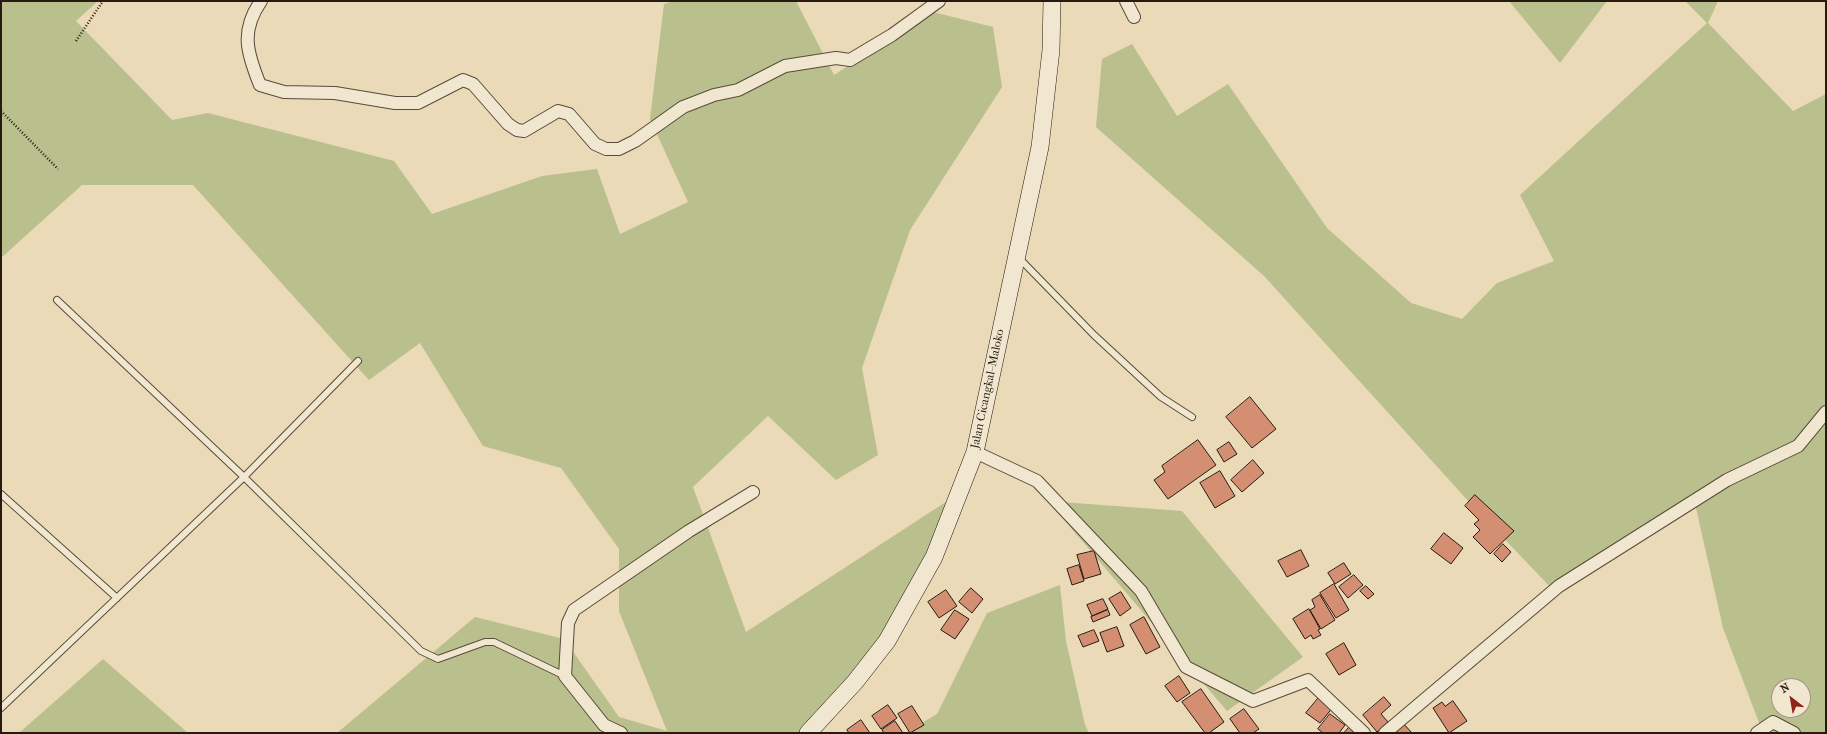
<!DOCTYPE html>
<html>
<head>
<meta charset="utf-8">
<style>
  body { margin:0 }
  #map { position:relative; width:1827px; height:734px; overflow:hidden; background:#eadab7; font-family:"IM FELL French Canon",serif }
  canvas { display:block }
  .frame { position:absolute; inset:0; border:2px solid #271b11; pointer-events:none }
  .north { position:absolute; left:1771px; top:678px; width:40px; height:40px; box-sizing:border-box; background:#f1e7d0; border:1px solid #a09584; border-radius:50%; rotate:329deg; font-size:11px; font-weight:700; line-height:16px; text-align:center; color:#271b11 }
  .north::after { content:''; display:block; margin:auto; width:14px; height:18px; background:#8f2418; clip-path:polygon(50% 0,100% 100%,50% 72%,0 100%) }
</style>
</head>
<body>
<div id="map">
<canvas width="1827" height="734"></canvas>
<div class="frame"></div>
<div class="north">N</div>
</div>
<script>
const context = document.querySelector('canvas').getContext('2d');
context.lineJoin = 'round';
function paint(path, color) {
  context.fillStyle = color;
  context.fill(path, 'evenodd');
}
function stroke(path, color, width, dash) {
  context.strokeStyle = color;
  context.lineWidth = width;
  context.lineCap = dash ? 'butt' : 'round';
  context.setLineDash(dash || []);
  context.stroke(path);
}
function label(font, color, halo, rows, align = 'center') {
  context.font = font + ' "IM FELL French Canon",serif';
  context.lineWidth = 3.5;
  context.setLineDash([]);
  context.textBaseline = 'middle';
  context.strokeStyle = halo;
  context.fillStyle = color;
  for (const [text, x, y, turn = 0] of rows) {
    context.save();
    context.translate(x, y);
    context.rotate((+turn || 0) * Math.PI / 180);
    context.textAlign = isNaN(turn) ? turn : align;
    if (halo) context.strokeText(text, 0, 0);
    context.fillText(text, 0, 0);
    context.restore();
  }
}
const green = new Path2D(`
  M1,1H98L76,21L172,120L208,113L394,161L432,214L542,176L597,169L620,234L688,202L650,119L664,4L673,1H796L834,75L933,12L993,27L1002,87L910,230L862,368L878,455L836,480L768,416L693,487L746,632L955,496L886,639L802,733H337L475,617L564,639L619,717L667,731L619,611V549L561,468L483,446L420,343L369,380L193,185H82L1,258Z
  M1509,1H1607L1560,63Z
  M1685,1H1718L1708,23L1793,111L1826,94V733H1763L1723,628L1694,499L1554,591L1471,504L1264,276L1096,127L1102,59L1132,44L1177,116L1228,84L1327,228L1411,303L1462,319L1497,283L1554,261L1520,195L1707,23ZM1779,686H1803V710H1779Z
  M1048,501L1182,511L1303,657L1227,711Z
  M1060,585L1066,641L1085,725L1089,733H905L937,714L987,613Z
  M103,659L188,733H19Z`);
const building = new Path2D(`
  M1250,397L1276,429L1252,448L1226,417Z
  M1198,440L1216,465L1168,499L1154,480L1165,472L1162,466Z
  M1229,442L1237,454L1224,462L1217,450Z
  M1253,460L1264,473L1242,492L1231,480Z
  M1220,471L1235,496L1215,508L1200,483Z
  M1475,495L1514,531L1490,554L1473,537L1480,530L1474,524L1479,520L1465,506Z
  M1444,533L1463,548L1451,564L1431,549Z
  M1503,544L1511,552L1502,562L1494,554Z
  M1301,550L1309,566L1287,577L1278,561Z
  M1094,551L1101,574L1084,579L1077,555Z
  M1344,563L1351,574L1335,584L1328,573Z
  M1079,565L1084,581L1072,585L1067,569Z
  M1354,575L1363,585L1348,598L1339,587Z
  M1334,584L1349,610L1336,618L1320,593Z
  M1366,586L1374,594L1368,599L1360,591Z
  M971,588L983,599L972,613L959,602Z
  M946,590L957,606L939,618L928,602Z
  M1121,592L1131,608L1120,616L1109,599Z
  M1320,595L1335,620L1321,629L1310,610L1315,607L1312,600Z
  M1103,599L1108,609L1092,616L1087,605Z
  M1309,609L1320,629L1318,630L1321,635L1313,639L1311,635L1305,639L1293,619Z
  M955,610L969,619L955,639L941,630Z
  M1108,610L1110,615L1093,622L1091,617Z
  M1144,617L1160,647L1146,654L1130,625Z
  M1117,627L1124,646L1107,652L1100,633Z
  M1094,630L1099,641L1083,647L1078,636Z
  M1344,643L1356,665L1339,675L1326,654Z
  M1179,676L1190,693L1177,702L1165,686Z
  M1201,689L1224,722L1209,733H1205L1182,702Z
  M1321,695L1334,706L1320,723L1306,713Z
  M1384,697L1391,705L1381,714L1388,722L1377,732L1363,715Z
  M1453,701L1467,721L1449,733L1433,708L1442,702L1445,706Z
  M888,705L897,718L881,729L872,716Z
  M912,706L924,725L910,733L898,714Z
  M1244,709L1259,729L1253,733H1240L1230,719Z
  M1330,714L1345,725L1339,733H1323L1318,729Z
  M861,720L870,733H849L847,730Z
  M895,721L903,733H884L882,730Z
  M1402,722L1412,733H1391Z
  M1353,723L1364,733H1344Z`);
const path = new Path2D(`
  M76,41L103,1
  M1,111L58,169`);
const lane = new Path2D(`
  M1019,258L1094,335L1161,397L1192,417
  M57,300L244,477L421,651L438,659L485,642H494L565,676
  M1,494L117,598
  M1,708L244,477L358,361`);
const street = new Path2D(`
  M261,1C240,31 247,53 260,85L284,92L335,93L395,103H418L463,80L473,84L508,124L517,130L524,131L558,111L569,114L595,144L606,149H619L635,141L683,107L714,95L738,90L785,66L836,58L850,60L892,35L939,1
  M1126,1L1134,17
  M975,452L1037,481L1141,591L1186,667L1253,701L1308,680L1364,733
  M621,733L604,725L565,676L568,623L574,610L689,531L753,492
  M1385,733L1559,586L1727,480L1798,446L1826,412
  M1757,733L1773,722L1794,733`);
const secondary = new Path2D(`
  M808,733L855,682L887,641L934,557L975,452L1040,147L1051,50L1052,1`);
const streetNames = [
  ["Jalan Cicangkal–Maloko",988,389,-78]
];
paint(green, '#b9bf8d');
paint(building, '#d48f73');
stroke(building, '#271b11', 1);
stroke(lane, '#584b3a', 8);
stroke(street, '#584b3a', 14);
stroke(secondary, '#271b11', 18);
stroke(path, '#271b11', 2.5, [1, 2]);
stroke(lane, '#f1e7d0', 6);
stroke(street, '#f1e7d0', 12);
stroke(secondary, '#f1e7d0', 17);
label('12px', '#271b11', '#f1e7d0', streetNames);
</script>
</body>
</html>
